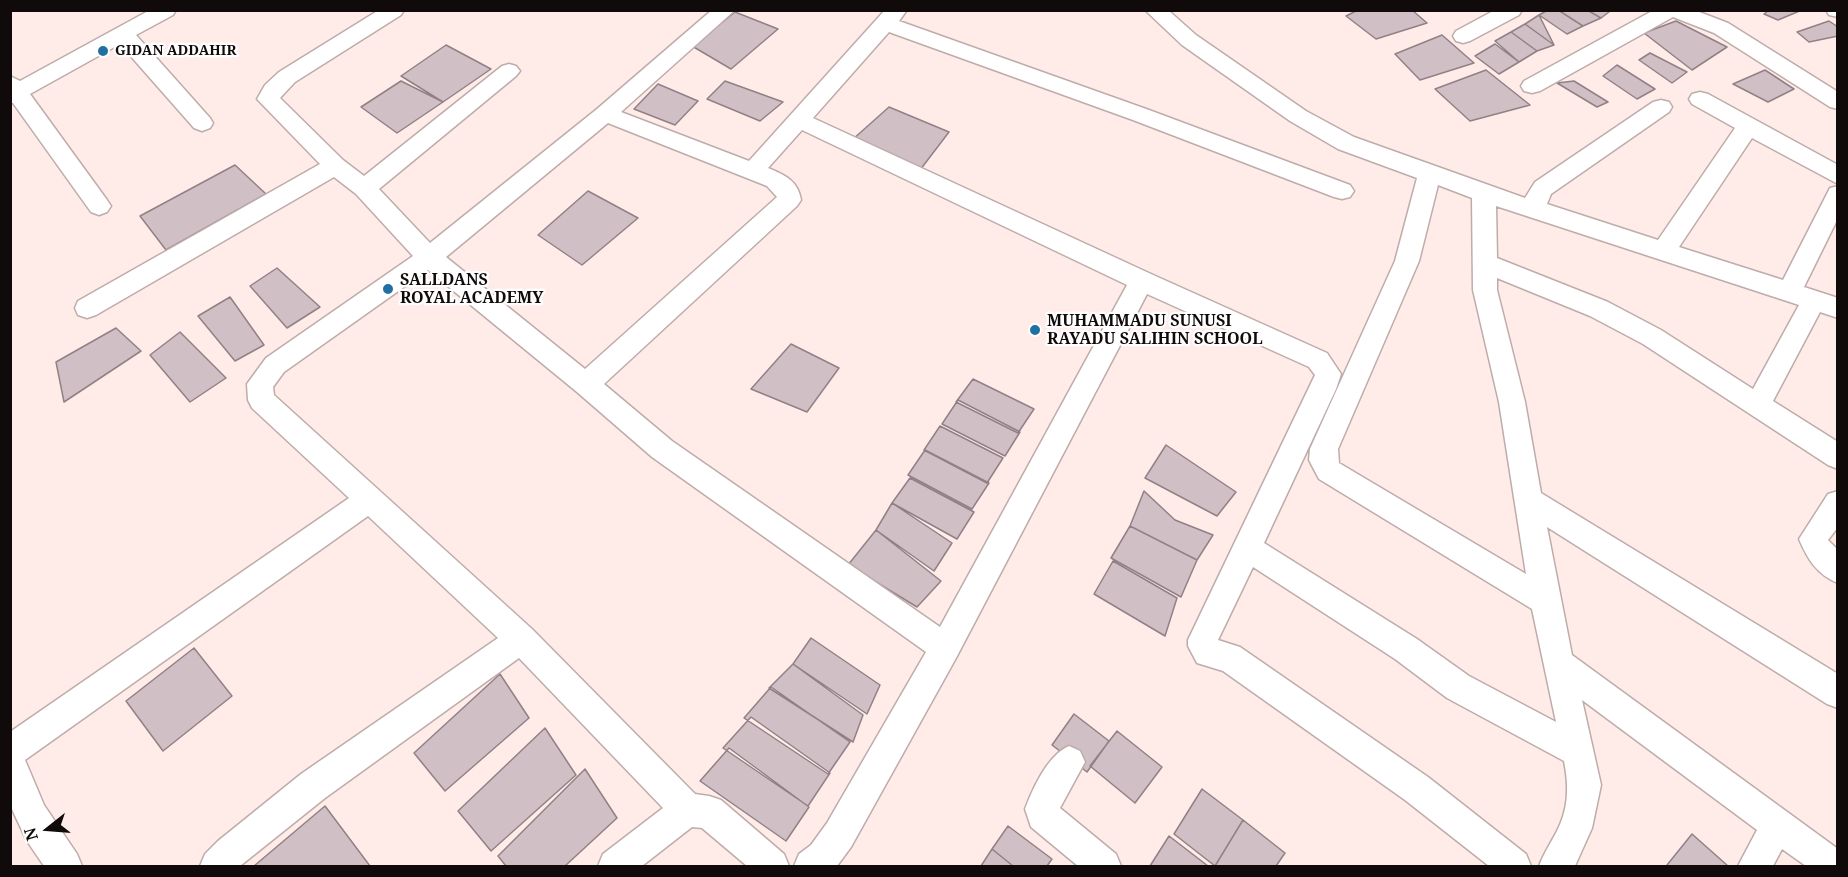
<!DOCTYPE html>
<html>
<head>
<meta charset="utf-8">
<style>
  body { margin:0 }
  #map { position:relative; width:1848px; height:877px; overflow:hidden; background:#ffece9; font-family:"Noto Serif",serif }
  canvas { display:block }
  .frame { position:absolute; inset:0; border:12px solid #100b0a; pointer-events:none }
  .north { position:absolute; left:18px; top:799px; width:60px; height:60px; -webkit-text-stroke:4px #fefefe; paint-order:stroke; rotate:253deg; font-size:16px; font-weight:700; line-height:24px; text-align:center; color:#100b0a }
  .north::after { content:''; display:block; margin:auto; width:21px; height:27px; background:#100b0a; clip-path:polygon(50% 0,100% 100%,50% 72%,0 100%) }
</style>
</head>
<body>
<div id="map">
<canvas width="1848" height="877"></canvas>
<div class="frame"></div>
<div class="north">N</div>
</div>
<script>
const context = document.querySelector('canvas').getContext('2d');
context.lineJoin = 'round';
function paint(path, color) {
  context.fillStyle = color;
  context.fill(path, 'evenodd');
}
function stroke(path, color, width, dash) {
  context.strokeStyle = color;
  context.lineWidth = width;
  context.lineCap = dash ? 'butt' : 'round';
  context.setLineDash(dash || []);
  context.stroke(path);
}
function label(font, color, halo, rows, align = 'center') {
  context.font = font + ' "Noto Serif",serif';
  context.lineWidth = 4.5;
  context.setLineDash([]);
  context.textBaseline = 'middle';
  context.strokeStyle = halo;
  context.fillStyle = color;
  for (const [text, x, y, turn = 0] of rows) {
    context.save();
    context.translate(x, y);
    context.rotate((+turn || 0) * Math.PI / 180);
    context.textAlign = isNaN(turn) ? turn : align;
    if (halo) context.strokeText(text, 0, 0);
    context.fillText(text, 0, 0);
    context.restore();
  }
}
const building = new Path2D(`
  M1358,10H1412L1427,23L1376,39L1346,16Z
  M1548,10H1558L1583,26L1567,34L1539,15Z
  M1558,10H1587L1601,18L1583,26Z
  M1587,10H1606L1609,12L1601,18Z
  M1769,10H1802L1778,20L1764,14Z
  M735,12L778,29L731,69L692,46Z
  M1539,15L1554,45L1525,24Z
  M1676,21L1727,47L1692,70L1644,33Z
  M1829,21L1838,27V36L1809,42L1797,32Z
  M1525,24L1554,45L1537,51L1511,32Z
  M1511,32L1537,51L1519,62L1495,41Z
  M1442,35L1474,63L1420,80L1395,54Z
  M1495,44L1519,62L1499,74L1475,56Z
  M446,45L491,69L443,102L401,76Z
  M1650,53L1687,72L1672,83L1639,60Z
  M1617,65L1655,89L1637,99L1603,76Z
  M1486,70L1530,105L1470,121L1435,89Z
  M1765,70L1794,89L1768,102L1733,84Z
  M401,81L443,102L397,133L361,107Z
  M725,81L783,102L760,121L707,99Z
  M1574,81L1608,102L1597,107L1557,83Z
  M658,84L698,101L675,125L634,109Z
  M889,107L949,132L920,170L852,140Z
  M235,165L266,194L166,250L140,216Z
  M588,191L638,218L582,265L538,235Z
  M277,268L320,307L287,328L250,286Z
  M230,297L264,345L235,361L198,316Z
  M116,328L141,351L64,402L56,362Z
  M180,332L226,378L190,402L150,355Z
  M791,344L839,368L807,412L751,389Z
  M973,379L1034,409L1018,433L956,402Z
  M958,400L1020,432L1005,456L942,424Z
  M940,426L1003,458L987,483L924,450Z
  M1166,445L1236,492L1217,516L1145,478Z
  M925,450L989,483L972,509L908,475Z
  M910,478L974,512L957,539L892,503Z
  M1144,491L1175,520L1213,535L1197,560L1130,526Z
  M892,503L952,543L934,571L876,530Z
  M1130,526L1197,560L1181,597L1111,558Z
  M876,530L941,581L917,607L848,565Z
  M1113,561L1177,598L1165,636L1094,594Z
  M811,638L880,685L867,714L793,664Z
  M194,648L232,696L163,751L126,701Z
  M793,664L863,715L853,742L769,688Z
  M500,674L529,718L445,791L414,753Z
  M771,687L850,742L828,774L744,718Z
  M1074,714L1109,741L1087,772L1052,745Z
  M751,717L830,773L808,806L723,748Z
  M545,728L576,775L491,851L458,811Z
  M1117,731L1162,767L1135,803L1090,766Z
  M729,748L809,807L786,841L700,781Z
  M585,769L617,818L565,866H506L498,856Z
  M1202,789L1243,820L1215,866L1174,834Z
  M325,806L370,866H254Z
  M1243,820L1285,853L1276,866H1215Z
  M1008,826L1052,859L1047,866H1013L992,849Z
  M1692,834L1728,866H1668L1667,865Z
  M1169,836L1208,866H1150Z
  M992,849L1013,866H981Z`);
const street = new Path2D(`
  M150,10H176L173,15L136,35L210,118L213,123L210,128L202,131L194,128L120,44L30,94L107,200L111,206L107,212L99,215L91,212L13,103H10V76L20,81Z
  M379,10H404L401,15L295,82L280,98L343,160L364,176L502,66L509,64L516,66L520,71L516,76L379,189L430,243L597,109L712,10H735L621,112L749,161L885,10H907L899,21L1149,110L1350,185L1354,191L1350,197L1342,199L1334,197L1133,120L889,32L813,118L1151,274L1327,353L1341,374L1336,389L1264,543L1417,639L1469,676L1556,722L1532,609L1319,479L1309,460L1310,449L1395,261L1417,178L1338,149L1290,121L1182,45L1145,10H1168L1196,35L1306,111L1354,137L1525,198L1535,182L1653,102L1661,100L1669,102L1672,107L1669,112L1551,194L1547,204L1658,240L1735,128L1692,104L1689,99L1692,94L1700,92L1708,94L1838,165V184L1752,138L1679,247L1783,280L1830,188L1838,186V218L1804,287L1838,298V318L1820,312L1773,401L1838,442V469L1828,465L1643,344L1590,316L1497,278V290L1525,402L1541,493L1838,674V708L1827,704L1547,527L1572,655L1838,849V866H1806L1782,849L1773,866H1738L1757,830L1582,700L1601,785L1592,828L1575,866H1539C1543,855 1550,844 1556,833C1569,809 1569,786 1564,761L1447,698L1395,659L1253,567L1218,640L1240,647L1428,777L1526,854L1531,866H1489L1405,800L1223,671L1197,663L1188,646V640L1315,375L1309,367L1147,294L956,658L851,847L837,866H794L799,854L811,845L827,823L926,652L652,457L577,392L428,270L284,372L273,387L274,395L532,629L695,794L709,796L721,800L784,854L789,866H747L702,828L692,827L642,866H598L603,854L663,808L519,658L325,798L240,866H200L205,854L218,841L301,774L498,638L368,516L25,760L44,805L77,854L82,866H44L27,841L10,805V732L349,498L252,408L248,400L247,384L266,358L413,256L356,194L334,177L96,315L87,318L78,315L75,308L78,301L320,164L257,99L265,85L279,72ZM608,123L767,186L777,197L585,369L446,257ZM802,130L1127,285L940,627L672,441L604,384L797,206L801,200C798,181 785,175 768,168ZM1438,185L1472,198L1473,290L1499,402L1526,574L1339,463L1338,449L1419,261ZM1496,206L1799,305L1753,389L1661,330L1608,302L1497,258Z
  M1495,10H1522L1519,15L1470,41L1463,43L1456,41L1453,36L1456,31Z
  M1654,10H1694L1728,23L1838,92V109L1830,107L1714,33L1673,17L1540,91L1532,93L1524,91L1521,86L1524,81Z
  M1826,10H1838V17L1829,15Z
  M1838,491V527L1828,540L1838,550V583C1817,575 1807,558 1799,539L1828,494Z
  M1069,746L1080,751L1085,762L1060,808L1116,854L1121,866H1078L1031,827L1025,809C1033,788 1048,755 1069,746Z`);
const markers = [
  [103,51,6,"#2071a2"],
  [388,289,6,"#2071a2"],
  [1035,330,6,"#2071a2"]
];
const farPoinames = [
  ["GIDAN ADDAHIR",115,51]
];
const poiNames = [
  ["SALLDANS",400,280],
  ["ROYAL ACADEMY",400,298],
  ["MUHAMMADU SUNUSI",1047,321],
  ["RAYADU SALIHIN SCHOOL",1047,339]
];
paint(building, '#d0bfc4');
stroke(building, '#918186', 1.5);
stroke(street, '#beacaa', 3);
paint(street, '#fff');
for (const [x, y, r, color] of markers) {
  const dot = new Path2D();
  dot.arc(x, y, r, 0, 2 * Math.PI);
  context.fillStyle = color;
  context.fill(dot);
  stroke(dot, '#fefefe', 2);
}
label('bold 14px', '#100b0a', '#fefefe', farPoinames, 'left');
label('bold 16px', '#100b0a', '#fefefe', poiNames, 'left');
</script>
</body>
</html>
